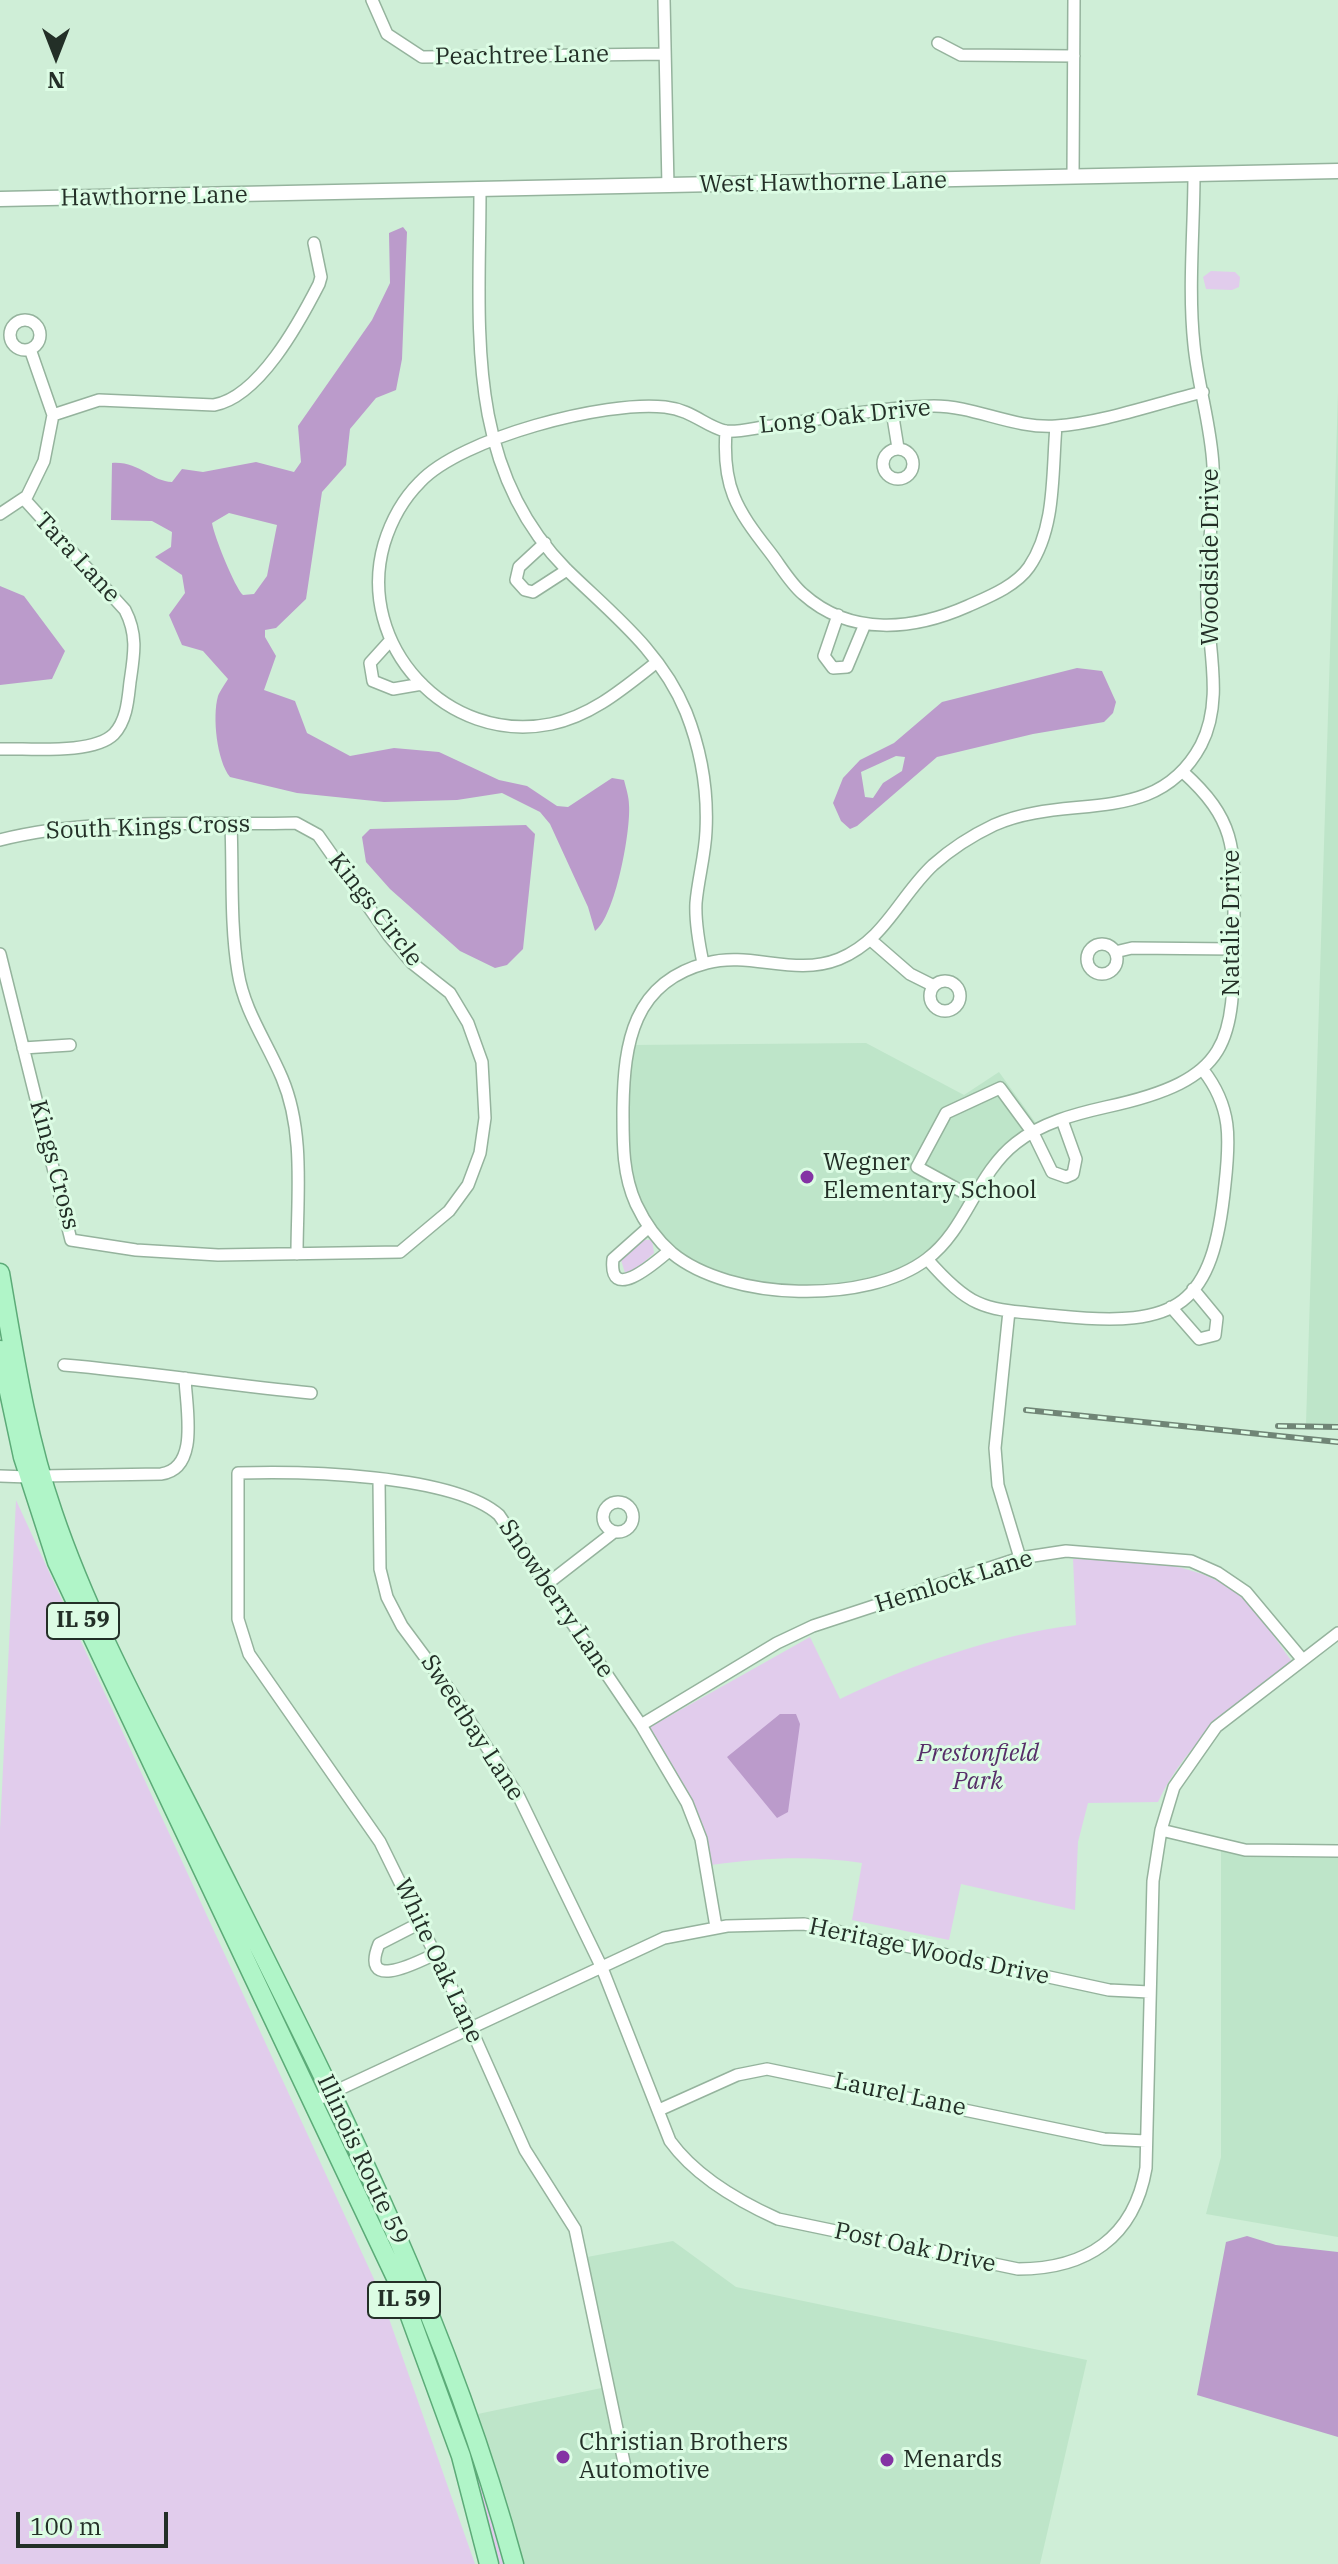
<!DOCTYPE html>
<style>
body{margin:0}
#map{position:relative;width:1338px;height:2564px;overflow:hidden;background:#cfeed7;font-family:"IBM Plex Serif",serif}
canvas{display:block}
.north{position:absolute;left:16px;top:16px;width:80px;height:80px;-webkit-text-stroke:6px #dcfce4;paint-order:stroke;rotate:180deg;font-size:22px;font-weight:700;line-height:32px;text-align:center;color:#232f27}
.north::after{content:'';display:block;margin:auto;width:28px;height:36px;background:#232f27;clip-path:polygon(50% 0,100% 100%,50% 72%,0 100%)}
.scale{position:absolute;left:16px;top:2512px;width:152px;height:36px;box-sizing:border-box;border:4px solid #232f27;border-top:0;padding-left:10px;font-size:24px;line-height:28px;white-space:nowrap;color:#232f27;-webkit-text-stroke:6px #dcfce4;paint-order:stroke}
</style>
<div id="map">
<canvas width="1338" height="2564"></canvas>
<div class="north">N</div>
<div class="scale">100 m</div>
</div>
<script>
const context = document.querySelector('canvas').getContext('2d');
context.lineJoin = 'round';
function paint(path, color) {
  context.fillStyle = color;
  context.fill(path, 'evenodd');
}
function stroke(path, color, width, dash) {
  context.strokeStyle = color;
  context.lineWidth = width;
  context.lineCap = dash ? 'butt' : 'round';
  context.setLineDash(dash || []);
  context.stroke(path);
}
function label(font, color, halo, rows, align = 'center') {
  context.font = font + ' "IBM Plex Serif",serif';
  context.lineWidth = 6;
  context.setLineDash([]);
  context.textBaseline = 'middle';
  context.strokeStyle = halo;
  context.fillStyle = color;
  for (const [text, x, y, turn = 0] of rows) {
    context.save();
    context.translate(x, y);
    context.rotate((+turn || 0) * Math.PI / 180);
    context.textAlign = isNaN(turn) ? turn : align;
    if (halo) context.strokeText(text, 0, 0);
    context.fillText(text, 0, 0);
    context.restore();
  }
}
paint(new Path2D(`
 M1338,393V1426L1306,1424Z
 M866,1043L964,1095L999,1072L1038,1126L1027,1132L924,1256L865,1284L798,1286L733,1278L702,1266L672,1248L637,1200L626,1158L630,1045Z
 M1221,1851L1246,1857L1338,1858V2237L1206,2214L1221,2157Z
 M673,2241L736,2287L1087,2360L1040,2564H521L473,2415L611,2386L587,2257Z`), '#bee5c9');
paint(new Path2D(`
 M1211,271L1235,272L1240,277L1239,287L1232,290L1206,289L1203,277Z
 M643,1240H652L654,1253L633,1272L625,1273L621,1260Z
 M16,1500L379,2290L475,2564H0V1830Z
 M1073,1559C1126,1560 1197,1559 1239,1595C1260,1613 1276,1640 1293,1663C1238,1703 1188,1739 1158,1802L1088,1803L1078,1842L1075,1910L961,1884L949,1940L852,1920L862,1863C810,1855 763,1858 711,1865L691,1799L650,1727L810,1637L840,1699C912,1664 996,1635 1076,1625Z
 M335,2124L442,2361L507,2564H499L465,2444L430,2346Z`), '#e1ccec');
paint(new Path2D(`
 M403,227L407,232L402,359L396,390L376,398L350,429L346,465L322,492L306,599L276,628L265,630V637L276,656L264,690L295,701L307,733L350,756L394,748L439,752L499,780L527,786L557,806L568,807L612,778L624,780C626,788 629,797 629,805C631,831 615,917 595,931L588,907L550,824L540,812L502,793L457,800L384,802L297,793L230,777C217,761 212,717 218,696C220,691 225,684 228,679L203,651L182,645L169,615L185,593L182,575L155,557L171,547L172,532L152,521L111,520L112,463C139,461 152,482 172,482L182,469L203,472L256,462L294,472L301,462L298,426L372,320L390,283L389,233ZM229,513L277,525L267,576L254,594L243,595C235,588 214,536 212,523Z
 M0,586L24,596L65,651L52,679L0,685Z
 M1077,668L1102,671L1116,702L1113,713L1104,722L1033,734L937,757L857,826L850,829L841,821L833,803L843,778L860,760L894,743L942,702ZM896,756L905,757L902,771L883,783L873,798L865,797L861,772Z
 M526,825L535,834L523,949L507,965L495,968L460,951L390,889L366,862L362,837L370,829Z
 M780,1714H796L800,1724L788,1812L777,1818L727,1757Z
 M1247,2236L1276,2245L1338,2252V2437L1197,2395L1226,2242Z`), '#bb9bcb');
const minor = new Path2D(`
 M372,0L387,34L422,57L665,54
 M664,0L668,186
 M938,43L961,55L1074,56
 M1073,177L1074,0
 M480,191C480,324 463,465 566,569C612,614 661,651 686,712C701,750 708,791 706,831C705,856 698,879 696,903C695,923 699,944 703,963
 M10 335a15 15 0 1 1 30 0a15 15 0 1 1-30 0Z
 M30,349L53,415
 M892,411L898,448
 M53,415L99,400L214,405C259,397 299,323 319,284L321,277L314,243
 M726,431C722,486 736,509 769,551C780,565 790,583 803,594C851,637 914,630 968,606C988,597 1016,586 1029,567C1056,528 1052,472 1056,426
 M883 464a15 15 0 1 1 30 0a15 15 0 1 1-30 0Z
 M0,514L27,496L44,461L53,415
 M545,543L519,567L516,580L525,590L533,592L567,570
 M838,615L824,656L833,668L847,667L865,624
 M389,642L370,663L373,681L393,689L422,684
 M657,662C625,687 592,716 551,724C447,745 355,645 384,544C391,521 403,499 420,482C461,438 606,400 665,407C692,410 705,426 725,431C738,433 758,427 771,426C824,419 880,407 934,406C975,406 1014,429 1056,426C1102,423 1157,403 1203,392
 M0,749C29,748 93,755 114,734C127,720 128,699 130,682C134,655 138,635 125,610L25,500
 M1183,772C1235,819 1235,847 1234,914C1233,1037 1241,1078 1106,1107C1075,1114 1041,1123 1016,1143C976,1174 967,1229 927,1259C867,1305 730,1301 672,1253C657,1240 644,1221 636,1204C622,1173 623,1141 623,1108C624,1043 633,982 707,963C751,951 794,977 839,959C885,940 899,897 933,865C951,849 973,835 994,825C1067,792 1156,829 1201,745C1224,701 1208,648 1207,600C1206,556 1215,511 1213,466C1211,425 1198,386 1194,345C1188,289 1194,230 1194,174
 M231,825C233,873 230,924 238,972C244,1011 267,1042 282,1078C305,1132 297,1197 297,1254
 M0,840C95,816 199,826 296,823L318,835L389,936L412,963L450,993L468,1023L482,1062L485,1118L480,1153L468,1185L449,1211L400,1252L218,1255L136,1250L71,1240L0,954
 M872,941L910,974L934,986
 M1087 959a15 15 0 1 1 30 0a15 15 0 1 1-30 0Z
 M1115,952L1132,948L1234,949
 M930 996a15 15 0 1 1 30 0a15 15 0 1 1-30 0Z
 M23,1048L70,1045
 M972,1197L917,1167L946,1113L1000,1088L1033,1133L1052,1172L1066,1177L1073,1174L1076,1159L1062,1120
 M649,1227L613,1259C608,1305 657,1261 669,1251
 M927,1259C976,1315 988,1308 1059,1316C1179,1328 1213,1307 1225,1184C1230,1139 1232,1107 1203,1070
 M1171,1307L1199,1339L1215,1335L1217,1318L1193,1289
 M1009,1311L995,1448L998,1485L1020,1558
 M64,1365C147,1372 228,1385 311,1393
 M0,1476L28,1477
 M41,1476L161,1474C200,1469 186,1408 185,1378
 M379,1481L380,1569L387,1597L402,1626L451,1692L519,1797L602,1968L670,2141C696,2177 738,2201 778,2219L1018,2269C1086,2269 1134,2238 1146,2168L1153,1881L1161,1830L1174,1787L1216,1727L1338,1633
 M603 1517a15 15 0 1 1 30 0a15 15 0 1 1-30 0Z
 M547,1584L614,1532
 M641,1725L777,1643L813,1626L1020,1558L1066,1551L1191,1561L1218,1573L1246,1592L1302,1659
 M1161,1830L1245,1850L1338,1851
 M420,1923L379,1944C359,1993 418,1962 435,1954
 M312,2102L664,1938L727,1926L804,1924L1109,1990L1149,1992
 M659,2110L737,2075L767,2069L1104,2139L1146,2141
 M625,2467L575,2229L525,2150L464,2013L380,1842L249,1654L238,1619V1473C300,1471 453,1474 499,1515L641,1725L687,1803L701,1839L716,1927`);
const tertiary = new Path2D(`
 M0,199L1338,171`);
const primary = new Path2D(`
 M0,1273C14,1354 26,1435 53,1513C92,1628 153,1735 207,1843C325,2078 445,2308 514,2564
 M0,1350L23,1457L57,1562L396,2278L461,2456L489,2564`);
stroke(minor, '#95b39d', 14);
stroke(tertiary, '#95b39d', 17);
stroke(primary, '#5cab78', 21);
stroke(minor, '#fff', 11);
stroke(tertiary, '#fff', 14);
stroke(primary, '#b0f5c8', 18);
const rail = new Path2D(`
 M1026,1410L1338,1442
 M1278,1426L1338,1427`);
stroke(rail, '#708576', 6);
stroke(rail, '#dcfce4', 3, [9]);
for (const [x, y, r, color] of [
 [807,1177,8,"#8434a4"],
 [563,2457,8,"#8434a4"],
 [887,2460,8,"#8434a4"]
]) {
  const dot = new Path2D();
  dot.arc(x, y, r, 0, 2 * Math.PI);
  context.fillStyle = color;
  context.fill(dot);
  stroke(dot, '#dcfce4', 3);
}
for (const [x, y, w] of [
 [83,1621,72],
 [404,2300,72]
]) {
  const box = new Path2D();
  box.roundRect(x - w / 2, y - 18, w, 36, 6);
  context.fillStyle = '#dcfce4';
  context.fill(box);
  stroke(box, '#232f27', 2);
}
label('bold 22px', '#232f27', null, [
 ["IL 59",83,1621],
 ["IL 59",404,2300]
]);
label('24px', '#232f27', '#dcfce4', [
 ["Peachtree Lane",522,56,-1],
 ["West Hawthorne Lane",823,183,-1],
 ["Hawthorne Lane",154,197,-1],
 ["Long Oak Drive",845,417,-6],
 ["Woodside Drive",1211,557,-90],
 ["Tara Lane",77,558,47],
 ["South Kings Cross",148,828,-2],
 ["Kings Circle",375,910,52],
 ["Natalie Drive",1232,923,-90],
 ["Kings Cross",54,1165,75],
 ["Hemlock Lane",954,1582,-17],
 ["Snowberry Lane",556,1599,56],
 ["Sweetbay Lane",472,1728,57],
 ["Heritage Woods Drive",929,1952,12],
 ["White Oak Lane",438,1961,65],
 ["Laurel Lane",900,2095,12],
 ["Illinois Route 59",362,2160,65],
 ["Post Oak Drive",915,2248,12]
]);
label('24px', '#232f27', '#dcfce4', [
 ["Wegner",823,1163],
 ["Elementary School",823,1191],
 ["Christian Brothers",579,2443],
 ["Automotive",579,2471],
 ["Menards",903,2460]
], 'left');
label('italic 24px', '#572e69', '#dcfce4', [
 ["Prestonfield",978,1754],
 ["Park",978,1782]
]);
</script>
